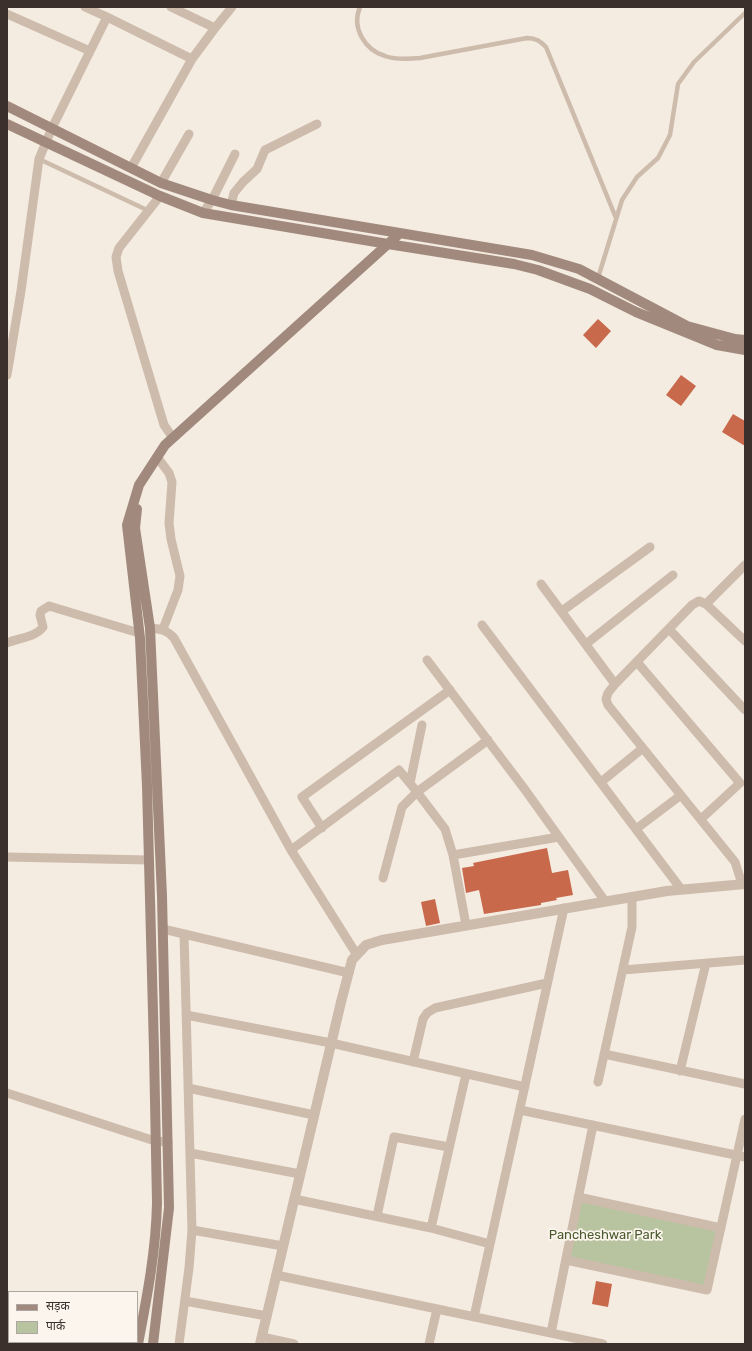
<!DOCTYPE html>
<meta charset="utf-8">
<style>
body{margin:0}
#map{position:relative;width:752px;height:1351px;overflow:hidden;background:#f4ebe1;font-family:Rubik,"Noto Sans Devanagari",sans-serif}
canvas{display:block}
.frame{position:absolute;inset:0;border:8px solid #3b302b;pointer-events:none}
.legend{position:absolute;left:8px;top:1291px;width:130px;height:52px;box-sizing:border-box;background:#fbf5ee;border:1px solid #aea6a0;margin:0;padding:5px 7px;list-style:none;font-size:12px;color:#3b302b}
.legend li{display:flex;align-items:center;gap:8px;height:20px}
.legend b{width:20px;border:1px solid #aea6a0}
</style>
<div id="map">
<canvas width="752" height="1351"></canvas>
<div class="frame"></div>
<ul class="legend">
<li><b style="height:5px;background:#a18a7d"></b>सड़क</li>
<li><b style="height:11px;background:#b8c4a0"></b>पार्क</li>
</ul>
</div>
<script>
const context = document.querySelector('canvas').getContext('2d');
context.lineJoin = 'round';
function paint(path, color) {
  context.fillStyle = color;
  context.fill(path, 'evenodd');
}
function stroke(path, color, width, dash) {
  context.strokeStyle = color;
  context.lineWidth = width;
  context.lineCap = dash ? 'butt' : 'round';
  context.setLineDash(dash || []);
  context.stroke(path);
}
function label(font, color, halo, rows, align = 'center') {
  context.font = font + ' Rubik,sans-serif';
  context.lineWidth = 3.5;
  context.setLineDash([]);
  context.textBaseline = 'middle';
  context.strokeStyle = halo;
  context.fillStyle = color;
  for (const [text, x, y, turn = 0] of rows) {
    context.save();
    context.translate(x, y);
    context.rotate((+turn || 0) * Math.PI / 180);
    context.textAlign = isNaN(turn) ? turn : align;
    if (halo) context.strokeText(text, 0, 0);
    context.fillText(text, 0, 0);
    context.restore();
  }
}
paint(new Path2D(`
 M578,1197L721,1228L707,1290L566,1260Z`), '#b8c4a0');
paint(new Path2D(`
 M598,319L611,331L596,348L583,335Z
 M681,375L696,386L681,406L666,395Z
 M733,414L745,421V446L722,432Z
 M547,848L552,873L568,870L573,895L556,898L557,900L541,903V905L484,914L479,890L466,893L462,868L474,866L473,863Z
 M435,899L440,923L426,926L421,902Z
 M596,1281L612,1284L608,1307L592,1304Z`), '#c8694b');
stroke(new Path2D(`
 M360,7C351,28 365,50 385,56C396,60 409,59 420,58L527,38C536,38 540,41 546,47L616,218
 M39,159L149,211
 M598,278L622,200L637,177L658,158L670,135L678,84L694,62L745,13`), '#cdbbac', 4.5);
stroke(new Path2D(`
 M85,7L107,17
 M171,7L215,28L232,7
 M7,14L90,51
 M192,59L215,28
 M161,183L189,134
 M160,196L119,248L116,257L118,271L164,425L173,438
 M231,205L234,193L243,182L257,169L265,150L317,124
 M203,213L212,200L235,154
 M7,375L21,291L39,159L52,128L107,17L192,59L131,168
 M157,457L169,473L172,482L169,523L171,539L180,576L178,590L163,629
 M541,584L615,684L608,693L606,699L608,705L735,862L742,884
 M706,604L745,641
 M562,611L650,547
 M482,625L681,889
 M150,628C161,629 167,630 174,638L291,850L357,955
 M669,629L745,710
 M7,643C18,638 36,637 43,627L40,615L41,611L49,606L139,633
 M586,644L673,575
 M427,660L526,791L605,901
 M637,662L740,783L701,819
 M615,684L692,605L699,601L706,604L745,565
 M601,782L643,748
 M410,783L422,725
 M322,828L302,797L450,690
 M636,829L681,795
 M291,850L399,770L417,792L402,807L383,878
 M453,855L559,837
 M7,857L149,860
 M466,925L453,855L445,829L417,792L488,740
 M163,929L349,973
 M623,970L745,960
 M186,1015L331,1043L525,1087
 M604,1054L745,1084
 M413,1062L423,1019L427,1013L435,1008L547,983
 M680,1071L706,963
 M598,1082L632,927V897
 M188,1088L314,1115
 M7,1093L155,1141L168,1142
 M520,1110L745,1157
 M190,1153L300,1174
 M578,1197L721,1228
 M294,1199L431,1228L466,1074
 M377,1216L394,1137L449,1147
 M431,1228L490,1244
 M192,1230L283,1246
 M566,1260L707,1290L745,1119
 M276,1275L603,1344
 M185,1301L267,1316
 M7,1305H9
 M474,1317L564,908
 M551,1333L593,1125
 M262,1337L294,1344
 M179,1344L189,1268L192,1230L184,934
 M429,1344L437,1309`), '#cdbbac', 9);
stroke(new Path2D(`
 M260,1344L341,1002L352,960L366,945L382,940L667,891L745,884`), '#cdbbac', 10);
stroke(new Path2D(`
 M7,106L161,183L212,200L231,205L532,255L579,269L687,326L735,339L745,340
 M7,124L160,196L203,213L388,244L514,264L538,270L590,289L636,312L717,345L745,350
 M137,509L135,528L150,628L162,896L169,1208L153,1344
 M138,1344C147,1297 156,1251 157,1203L154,1050L147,786L140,638L127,525L139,485L165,445L399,234`), '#a18a7d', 10);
label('13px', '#4a5a2e', '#fbf5ee', [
 ["Pancheshwar Park",605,1235]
]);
</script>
